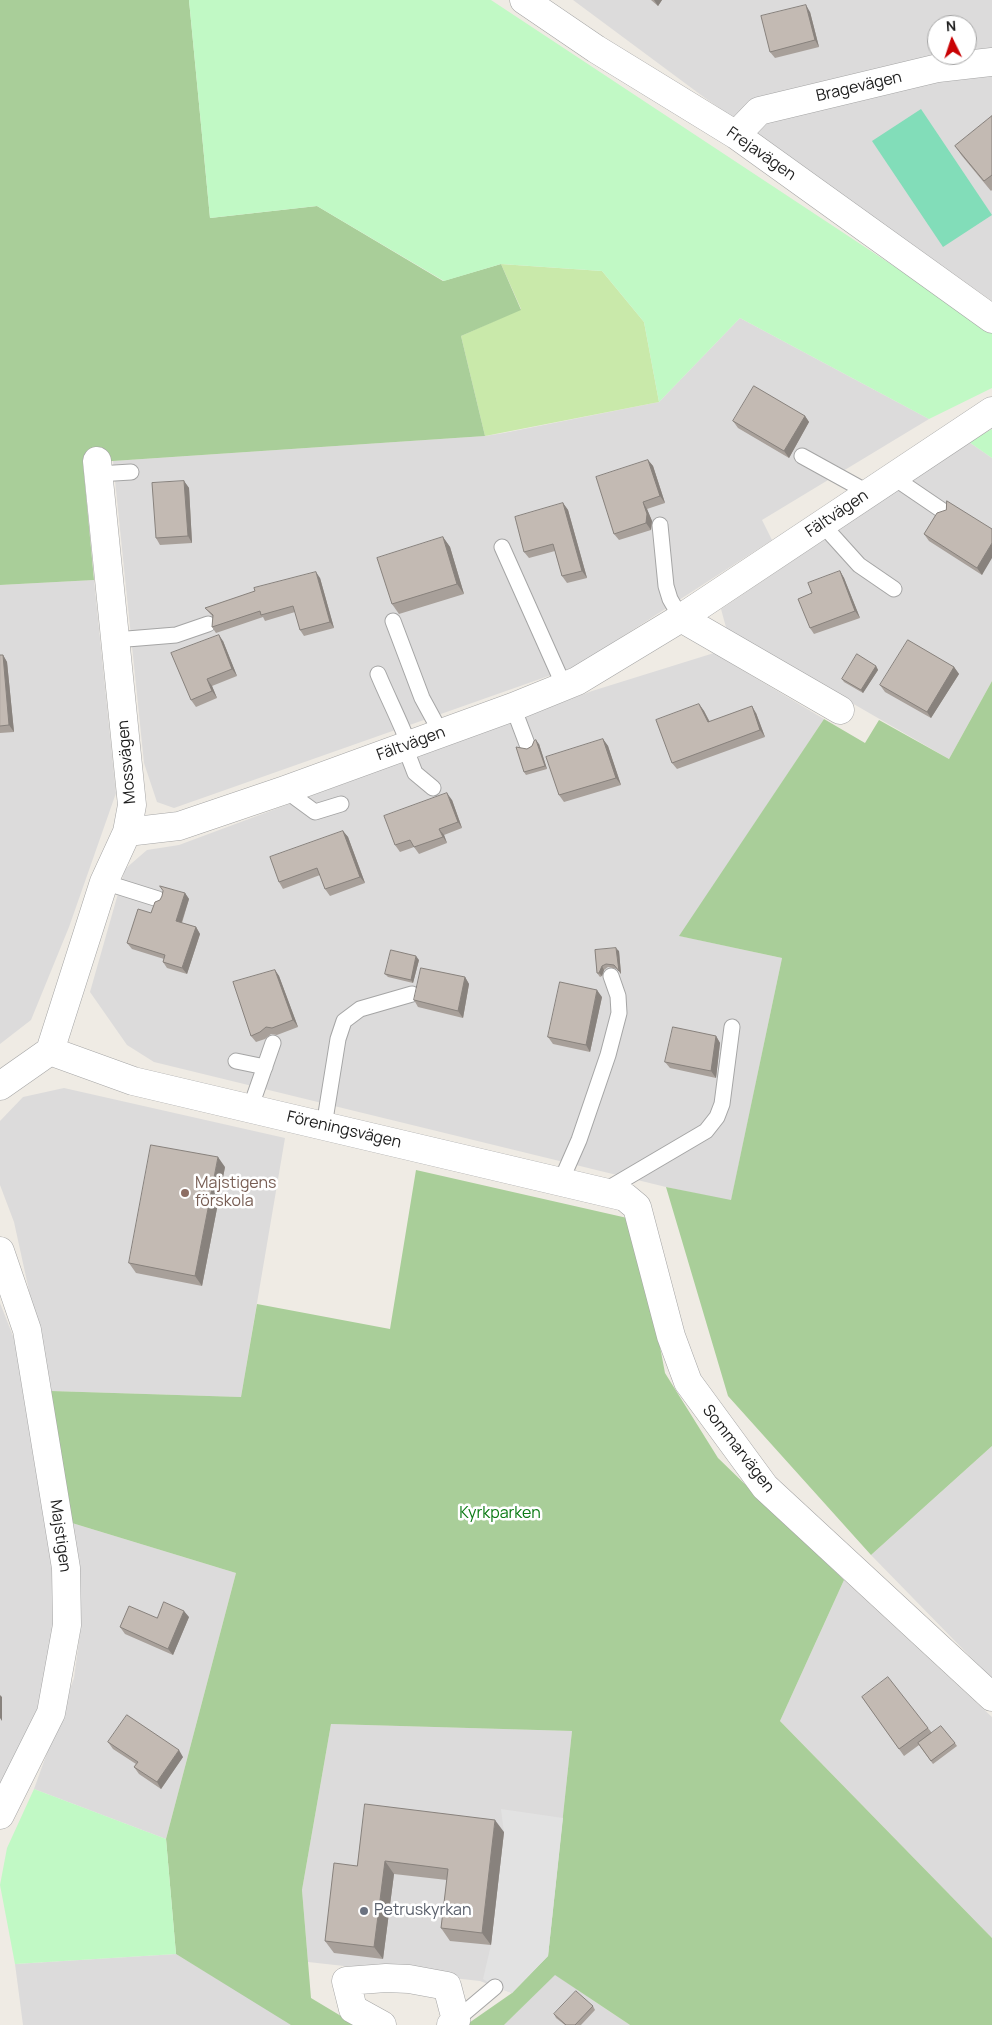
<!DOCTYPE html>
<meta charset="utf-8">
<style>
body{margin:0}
#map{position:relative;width:992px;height:2025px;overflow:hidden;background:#efebe4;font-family:Manrope,sans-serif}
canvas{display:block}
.north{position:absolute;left:927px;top:15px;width:50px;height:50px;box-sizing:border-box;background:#fff;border:1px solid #a5a5a5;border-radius:50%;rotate:356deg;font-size:14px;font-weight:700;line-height:20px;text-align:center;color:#1e1e1e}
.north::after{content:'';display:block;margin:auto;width:18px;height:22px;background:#c90204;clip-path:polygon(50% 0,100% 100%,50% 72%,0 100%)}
</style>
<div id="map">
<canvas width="992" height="2025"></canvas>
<div class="north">N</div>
</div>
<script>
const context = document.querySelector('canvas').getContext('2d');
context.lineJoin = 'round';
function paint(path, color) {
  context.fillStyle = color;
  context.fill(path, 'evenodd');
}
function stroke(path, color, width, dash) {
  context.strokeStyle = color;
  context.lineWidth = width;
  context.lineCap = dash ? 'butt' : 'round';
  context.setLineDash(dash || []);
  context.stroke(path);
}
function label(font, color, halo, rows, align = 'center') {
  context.font = font + ' Manrope,sans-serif';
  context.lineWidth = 5;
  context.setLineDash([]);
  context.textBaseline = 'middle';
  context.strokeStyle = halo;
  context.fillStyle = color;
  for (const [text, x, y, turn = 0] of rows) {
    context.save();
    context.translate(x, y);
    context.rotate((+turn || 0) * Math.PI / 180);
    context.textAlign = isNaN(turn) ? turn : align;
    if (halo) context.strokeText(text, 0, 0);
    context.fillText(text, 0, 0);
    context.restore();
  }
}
paint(new Path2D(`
 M573,0H992V301L705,98ZM937,25H967V55H937Z
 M740,318L929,419L762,520L772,540L577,666L174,808L157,802L144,763L113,461L485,436L504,433L659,402Z
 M969,442L992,458V681L949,759L727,631L721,609Z
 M94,580L116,793L69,927L31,1020L0,1044V585Z
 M714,653L824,719L680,936L782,958L731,1201L666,1187L154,1062L127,1045L90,992L125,869L147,850L179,845L592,691Z
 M64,1088L285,1138L241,1397L51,1391L14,1222L0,1185V1121L23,1097Z
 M0,1303L15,1341L56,1566V1623L42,1709L0,1787Z
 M992,1446V1679L871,1555Z
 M72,1523L236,1573L166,1839L34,1789L74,1678L81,1625Z
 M844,1580L992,1717V1938L780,1721Z
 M331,1724L572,1731L548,1956L512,1993L480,1981L308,1962L302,1890Z
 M176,1954L294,2025H23L15,1964Z
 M555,1974L588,1997L630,2025H504Z`), '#dcdbdb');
paint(new Path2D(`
 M501,264L602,271L644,322L659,402L485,436L461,336L521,309Z`), '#c9e9aa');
paint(new Path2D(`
 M0,0H189L210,218L317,206L443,281L501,264L521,310L461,336L485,436L83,463L94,580L0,585Z
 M992,681V1446L871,1555L728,1396L666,1187L731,1200L782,958L679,936L824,719L865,743L879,720L949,759Z
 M416,1170L636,1220L665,1373L718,1458L844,1580L780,1721L992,1938V2025H630L555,1975L504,2025H466L512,1993L548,1956L572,1731L331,1724L302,1890L311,1998L356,2025H291L176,1954L166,1839L236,1573L72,1523L51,1391L241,1397L257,1304L390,1329Z`), '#a9ce99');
paint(new Path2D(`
 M189,0H491L992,331V388L929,419L740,318L659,402L644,322L602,271L501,264L444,281L317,206L210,218Z
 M992,429V458L969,442Z
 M34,1789L166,1839L176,1954L15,1964L0,1885L7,1848Z`), '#c1f9c5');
paint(new Path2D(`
 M921,109L992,215L943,247L872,141Z`), '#82ddb9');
paint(new Path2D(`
 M501,1809L563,1818L548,1956L512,1993L495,1987L483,1979L491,1945L504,1833Z`), '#e2e2e2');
const service = new Path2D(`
 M802,456L869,493
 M98,474L131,472
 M893,477L943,511
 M822,524L859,565L894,589
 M660,525L666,586L670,599L681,618
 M502,547L564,686
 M393,621L422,698L441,733
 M115,640L176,635L208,624
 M378,674C388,698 400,721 409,745
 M513,707L527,744
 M405,747L415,773L433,788
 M285,790L315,812L341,804
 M104,882L158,899
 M236,1061L265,1067
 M250,1109L273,1043
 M324,1126L338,1039L344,1021L360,1009L412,994
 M561,1181L579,1140L608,1055L619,1013L618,996L611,976
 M604,1191L706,1131L717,1117L722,1104L732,1027
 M456,2020L495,1987`);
const minor = new Path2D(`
 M524,0L596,49L736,135L992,319
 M736,135L759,111L938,68L992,62
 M681,618L992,411
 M127,832L179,826L285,790L513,707L577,681L681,618L840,710
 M50,1051L133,1081L625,1197L637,1207L671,1336L688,1382L765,1487L992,1697
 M50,1051L104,882L127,832L132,805L97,461
 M0,1086L50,1051
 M0,1251L27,1330L66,1568L67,1625L51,1713L0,1815
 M382,2025L353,2009L346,1981L386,1978L409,1979L447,1986L456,2020L451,2025`);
stroke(service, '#a5a5a5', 17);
stroke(minor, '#a5a5a5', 29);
stroke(service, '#fff', 15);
stroke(minor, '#fff', 28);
paint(new Path2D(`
 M651,0H662L658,6Z
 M810,12L819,47L775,58L770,52Z
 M992,116V190L991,191L962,156L955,146Z
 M805,416L809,422L789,458L738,428L733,421Z
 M648,460L653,466L665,503L647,509L652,521L651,530L619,540L614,534Z
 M184,481L189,488L192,543L160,545L156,538Z
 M563,503L568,510L587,578L567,583L562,576L555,551L529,558L524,552Z
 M992,529L982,575L929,541L924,534Z
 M443,537L450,547L464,594L399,614L392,604Z
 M840,571L844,578L860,618L814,634L810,628L812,593Z
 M320,578L334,628L304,636L300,630L295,612L265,621L263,617L216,633L212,627L213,617L205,608Z
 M223,641L237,676L212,686L217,698L196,707L191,700Z
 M0,655H3L7,662L14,732L0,733Z
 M876,666L878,670L863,693L844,682L842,679Z
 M954,667L959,674L931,718L885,692L880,685Z
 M699,704L704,711L710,722L756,713L765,737L677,769L672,763Z
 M603,739L608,746L621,785L564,802L559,795Z
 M539,744L547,769L526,775L524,772L527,749Z
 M452,800L462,828L444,835L447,843L419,854L414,847L400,852L395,845Z
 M343,831L348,837L365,883L330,896L325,889L320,875L283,889L279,882Z
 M185,893L189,899L182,923L196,927L200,934L187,974L167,968L163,962L164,959L132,949L127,943L151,913Z
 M595,950L619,951L621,974L617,969L608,967L604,970L602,976L600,977L597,973Z
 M419,960L413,983L388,977L385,974Z
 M275,970L279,976L298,1027L277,1035L271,1034L265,1039L256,1042L251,1036Z
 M465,977L469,984L463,1018L418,1007L414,1000Z
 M602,997L590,1052L553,1044L548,1037Z
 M716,1036L720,1043L716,1078L670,1068L665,1062Z
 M225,1167L202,1286L136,1273L129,1263Z
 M189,1617L173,1655L125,1634L120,1627L157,1618Z
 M862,1697L928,1728L932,1733L955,1743L957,1746L933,1764L919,1745L904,1756Z
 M108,1742L183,1757L161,1789L139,1774L134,1767L136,1764L113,1749Z
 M504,1832L491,1945L450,1941L441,1928L447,1880L394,1874L383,1959L334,1953L325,1941L357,1866Z
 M593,2006L595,2010L581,2025H565L556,2018L554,2014Z`), '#a8a09a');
paint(new Path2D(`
 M654,0H662L658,6Z
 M806,5L810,12L819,47L815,40Z
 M805,416L809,422L789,458L784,451Z
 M648,460L653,466L665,503L660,496Z
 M184,481L189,488L192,543L188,536Z
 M643,502L647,509L652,521L651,530L646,523Z
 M563,503L568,510L587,578L582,571Z
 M443,537L450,547L464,594L457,584Z
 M992,543V558L982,575L977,568Z
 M840,571L844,578L860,618L855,611Z
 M316,572L320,578L334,628L330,622Z
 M219,635L223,641L237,676L232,669Z
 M3,655L7,662L14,732L9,725Z
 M876,666L878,670L863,693L861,690Z
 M954,667L959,674L931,718L927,712Z
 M207,679L212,686L217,698L212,691Z
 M699,704L704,711L713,729L708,722Z
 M752,706L756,713L765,737L760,730Z
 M603,739L608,746L621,785L616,778Z
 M536,740L539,744L547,769L545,766Z
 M447,793L452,800L462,828L458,822Z
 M439,829L444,835L447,843L443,837Z
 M343,831L348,837L365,883L360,877Z
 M185,893L189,899L180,927L176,921Z
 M196,927L200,934L187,974L182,968Z
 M616,948L619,951L621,974L619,971Z
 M416,956L419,960L413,983L411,980Z
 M602,966L604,970L602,976L599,973Z
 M275,970L279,976L298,1027L293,1020Z
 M465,977L469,984L463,1018L458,1011Z
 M597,990L602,997L590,1052L586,1045Z
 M716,1036L720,1043L716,1078L711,1071Z
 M218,1157L225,1167L202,1286L195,1276Z
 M184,1611L189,1617L173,1655L168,1649Z
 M0,1695L2,1697V1721L0,1718Z
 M179,1750L183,1757L161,1789L157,1782Z
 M495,1820L504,1832L491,1945L482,1933Z
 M385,1861L394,1874L383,1959L374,1947Z`), '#88827d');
const building = new Path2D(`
 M806,5L815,40L770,52L761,16Z
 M992,116V175L984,181L955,146Z
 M754,386L805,416L784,451L733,421Z
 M648,460L660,496L643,502L647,514L646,523L614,534L596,477Z
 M184,481L188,536L156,538L152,483Z
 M947,501L992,529V543L977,568L924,534L937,513L946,510Z
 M563,503L582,571L562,576L553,544L524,552L515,517Z
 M443,537L457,584L392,604L377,558Z
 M840,571L855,611L810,628L798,599L812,593L808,583Z
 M316,572L330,622L300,630L293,606L261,615L260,611L212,627L213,615L205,608L255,591L254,588Z
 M219,635L232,669L207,679L212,691L191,700L171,653Z
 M908,640L954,667L927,712L880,685Z
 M857,654L876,666L861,690L842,679Z
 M0,655H3L9,725L0,726Z
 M699,704L708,722L752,706L760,730L672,763L656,720Z
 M603,739L616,778L559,795L546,757Z
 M536,740L545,766L524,772L516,747L527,749L532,746L534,741Z
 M447,793L458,822L439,829L443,837L414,847L410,840L395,845L384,816Z
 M343,831L360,877L325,889L317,868L279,882L270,857Z
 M160,886L185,893L176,921L196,927L182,968L163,962L165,955L127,943L138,909L151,913L155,902L160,900L162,896L163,891Z
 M616,948L619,971L614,965L606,964L602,966L599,973H597L595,950Z
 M391,950L416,956L411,980L385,974Z
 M421,968L465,977L458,1011L414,1000Z
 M275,970L293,1020L272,1028L266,1027L260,1032L251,1036L233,982Z
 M560,982L597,990L586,1045L548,1037Z
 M673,1027L716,1036L711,1071L665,1062Z
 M151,1145L218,1157L195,1276L129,1263Z
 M164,1602L184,1611L168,1649L120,1627L129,1606L157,1618Z
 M888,1677L928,1728L899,1749L862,1697Z
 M127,1715L179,1750L157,1782L134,1767L138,1762L108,1742Z
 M941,1726L955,1743L931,1761L918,1743Z
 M365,1804L495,1820L482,1933L441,1928L448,1869L385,1861L374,1947L325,1941L334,1863L357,1866Z
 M576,1991L593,2006L575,2025H566L554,2014Z`);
paint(building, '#c3bab3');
stroke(building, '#88827d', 1);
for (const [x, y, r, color] of [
 [185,1193,5,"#8d6e63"],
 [364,1911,5,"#6b7280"]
]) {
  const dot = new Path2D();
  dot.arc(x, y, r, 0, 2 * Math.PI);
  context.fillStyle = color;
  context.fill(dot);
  stroke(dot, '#fff', 2);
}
label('16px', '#1e1e1e', '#fff', [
 ["Bragevägen",859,87,-13],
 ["Frejavägen",761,154,35],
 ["Fältvägen",837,514,-34],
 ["Fältvägen",411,744,-20],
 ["Mossvägen",127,762,-95],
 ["Föreningsvägen",344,1130,13],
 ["Sommarvägen",738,1449,52],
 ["Majstigen",60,1536,82]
]);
label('16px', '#785e54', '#fff', [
 ["Majstigens",195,1184],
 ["förskola",195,1202]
], 'left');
label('16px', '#0c7b15', '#fff', [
 ["Kyrkparken",500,1514]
]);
label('16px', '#5b616d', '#fff', [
 ["Petruskyrkan",374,1911]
], 'left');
</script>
